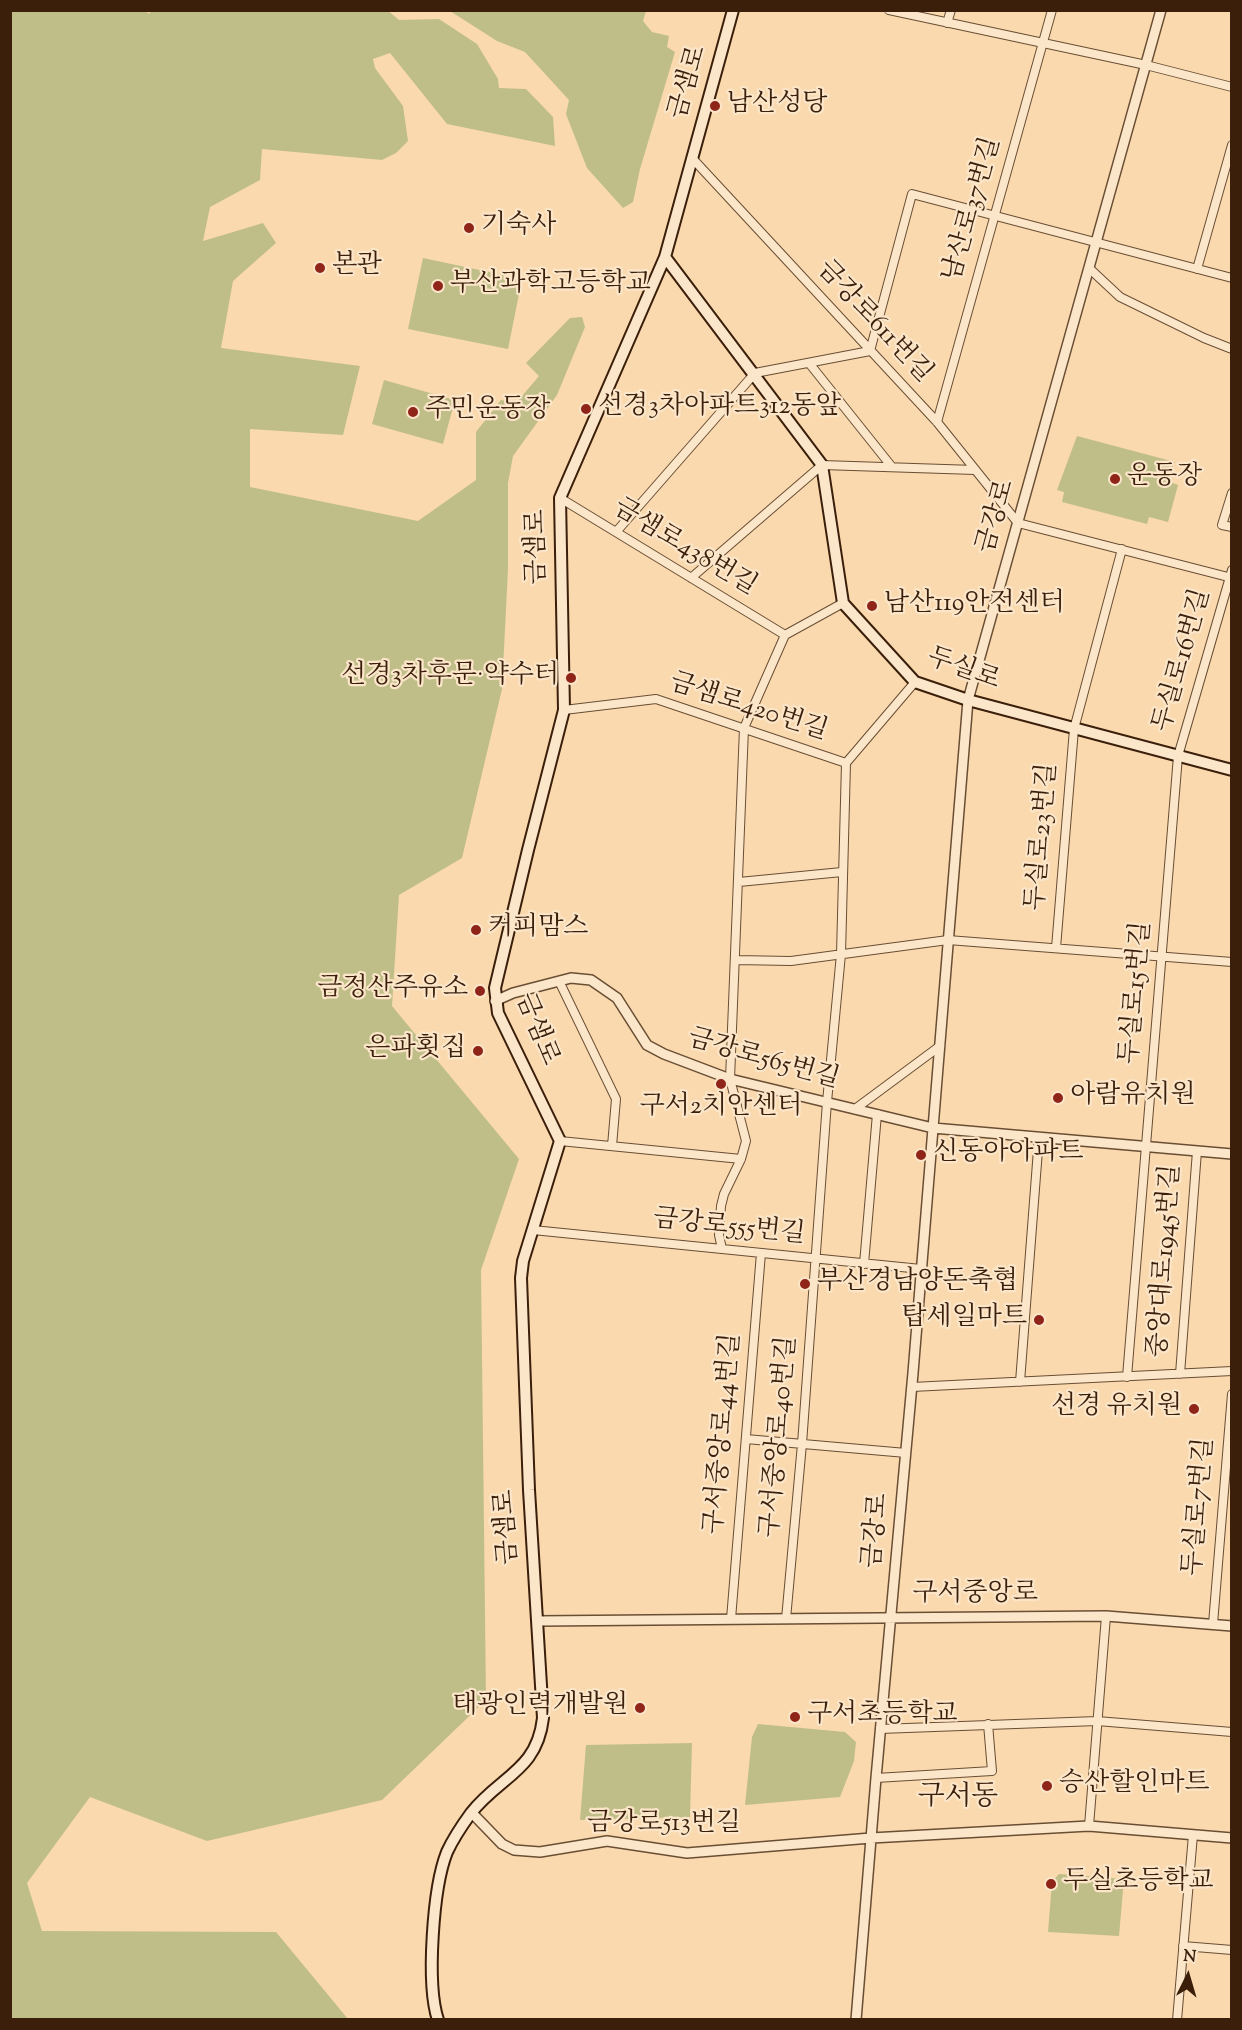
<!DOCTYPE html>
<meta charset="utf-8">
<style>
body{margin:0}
#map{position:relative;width:1242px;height:2030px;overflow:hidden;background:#f9d9ad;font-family:"Sorts Mill Goudy",serif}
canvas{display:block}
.frame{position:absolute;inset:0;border:12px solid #3b1f0b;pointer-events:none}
.north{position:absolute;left:1158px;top:1946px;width:60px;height:60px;-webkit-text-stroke:4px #fbe6ca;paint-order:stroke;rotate:5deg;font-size:16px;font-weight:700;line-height:24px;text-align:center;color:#3b1f0b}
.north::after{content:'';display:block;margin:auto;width:21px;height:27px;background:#3b1f0b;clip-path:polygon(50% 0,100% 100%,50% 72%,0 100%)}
</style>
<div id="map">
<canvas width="1242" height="2030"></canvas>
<div class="frame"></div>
<div class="north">N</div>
</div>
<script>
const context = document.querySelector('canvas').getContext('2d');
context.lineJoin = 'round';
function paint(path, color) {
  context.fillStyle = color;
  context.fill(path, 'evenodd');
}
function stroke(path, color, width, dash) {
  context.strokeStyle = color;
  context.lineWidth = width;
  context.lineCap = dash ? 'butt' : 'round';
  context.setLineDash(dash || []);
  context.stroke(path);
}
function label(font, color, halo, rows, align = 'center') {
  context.font = font + ' "Sorts Mill Goudy","Noto Serif KR",serif';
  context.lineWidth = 4.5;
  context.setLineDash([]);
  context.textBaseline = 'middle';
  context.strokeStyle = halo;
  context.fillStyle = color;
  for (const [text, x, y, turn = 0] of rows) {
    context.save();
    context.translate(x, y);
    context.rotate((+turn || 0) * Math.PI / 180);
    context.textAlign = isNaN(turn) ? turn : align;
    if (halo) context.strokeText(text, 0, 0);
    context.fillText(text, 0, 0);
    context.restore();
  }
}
paint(new Path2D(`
 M146,11L149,14L151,10H387L399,20L439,19L477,44L498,79L499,88L526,89L553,117L555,146L447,124L390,53L373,59L375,68L403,106L408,141L396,153L382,160L262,149L260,180L210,207L203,241L263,223L276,243L233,281L221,348L360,366L343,435L250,429V487L418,521L476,480V432L501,400L517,402L539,376L526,363L570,318L582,317L585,327L557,395L513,456L508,483V569L502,689L462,858L399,895L392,1006L519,1159L481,1270L486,1700L382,1800L207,1841L90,1797L27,1883L42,1931L276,1932L348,2019H11V11Z
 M450,11H646L643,21L652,32L669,36L667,47L675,52L640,169L633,202L623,208L587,168L566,114L569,100L525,52L497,41Z
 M423,258L522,279L508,349L408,329Z
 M384,380L455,400L443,444L372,424Z
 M1077,436L1175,462L1168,476L1170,482L1178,485L1168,522L1149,517L1147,524L1062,502L1064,492L1057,490Z
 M758,1724L845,1732L856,1742L854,1761L840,1797L745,1805L752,1737Z
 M692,1743L690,1817L580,1820L586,1745Z
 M1059,1874L1124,1879L1119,1936L1048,1932L1052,1882Z`), '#c0be88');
const minor = new Path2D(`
 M889,10L1146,65L1232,87
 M947,23L951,10
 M692,158L937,422L1018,523L1232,578
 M1090,269L1120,297L1204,338L1232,349
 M1197,269L1232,145
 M809,363L892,467
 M937,422L1052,10
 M1232,493L1222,525L1232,527
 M560,498L785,635
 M616,532L755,373L870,351L912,194L1232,278
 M691,578L822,465L975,470
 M564,710L656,699L846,763
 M739,882L842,872
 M1056,948L1074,729L1122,549
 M736,960L791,961L948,940L1232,962
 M559,981L616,1099L612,1146
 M855,1109L940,1046
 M560,1141L741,1159
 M533,1230L921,1269
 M722,1249L719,1235L721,1206L724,1194L741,1159L746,1141L730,1079L744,728L785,635L843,603
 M864,1264L877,1114
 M1180,1374L1197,1151
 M1127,1377L1178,756L1232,570
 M1020,1382L1039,1137
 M912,1387L1232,1371
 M746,1439L906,1453
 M731,1619L761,1253
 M786,1619L802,1444L827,1102L841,954L846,763L915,682
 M1213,1624L1232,1394
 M880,1729L1097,1721L1232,1732
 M876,1778L992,1771L988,1724
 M1089,1826L1106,1616
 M1183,1946L1232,1950
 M1177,2020L1193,1835`);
const tertiary = new Path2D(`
 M495,1001L513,993L571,978L591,980L617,998L647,1045L664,1054L730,1079L933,1128L1232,1154
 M538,1621L1106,1616L1232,1626
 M472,1813L502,1844L514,1850L540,1852L607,1841L687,1853L871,1838L1089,1826L1232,1838
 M856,2020L876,1778L913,1373L968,700L1161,10`);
const secondary = new Path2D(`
 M665,257L822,465L843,603L915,682L968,700L1232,770
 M438,2020C426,1984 433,1887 447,1852C453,1839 463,1824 471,1813C500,1776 537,1771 543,1718L529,1490L521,1278L523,1261L560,1141L498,1013L495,988L528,850L564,710L560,498L665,257L733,10`);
stroke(minor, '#6a4e34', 10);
stroke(tertiary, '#6a4e34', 12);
stroke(secondary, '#3b1f0b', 14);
stroke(minor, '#fbe6ca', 8);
stroke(tertiary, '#fbe6ca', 9);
stroke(secondary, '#fbe6ca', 10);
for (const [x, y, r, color] of [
 [715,106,6,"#8f2418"],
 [469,228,6,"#8f2418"],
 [320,268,6,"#8f2418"],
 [438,286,6,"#8f2418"],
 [586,409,6,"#8f2418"],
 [413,412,6,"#8f2418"],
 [1115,479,6,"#8f2418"],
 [872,606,6,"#8f2418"],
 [571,678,6,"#8f2418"],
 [476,930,6,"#8f2418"],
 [480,991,6,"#8f2418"],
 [478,1051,6,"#8f2418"],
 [721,1084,6,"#8f2418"],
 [1058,1098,6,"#8f2418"],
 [921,1155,6,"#8f2418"],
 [805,1284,6,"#8f2418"],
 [1039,1320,6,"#8f2418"],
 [1194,1409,6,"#8f2418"],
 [640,1708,6,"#8f2418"],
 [795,1717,6,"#8f2418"],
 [1047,1786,6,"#8f2418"],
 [1051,1884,6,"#8f2418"]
]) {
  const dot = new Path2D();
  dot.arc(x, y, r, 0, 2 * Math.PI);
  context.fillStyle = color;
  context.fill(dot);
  stroke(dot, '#fbe6ca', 2);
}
label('26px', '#3b1f0b', '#fbe6ca', [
 ["금샘로",690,83,-74],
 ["남산로37번길",974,210,-74],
 ["금강로611번길",873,323,47],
 ["금강로",998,517,-74],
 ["금샘로",539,547,-91],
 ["금샘로438번길",684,549,31],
 ["두실로16번길",1184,661,-74],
 ["두실로",963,671,20],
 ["금샘로420번길",748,709,18],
 ["두실로23번길",1044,837,-85],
 ["두실로15번길",1138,993,-85],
 ["금샘로",535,1030,68],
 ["금강로565번길",763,1061,16],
 ["금강로555번길",729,1229,6],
 ["중앙대로1945번길",1167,1261,-86],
 ["구서중앙로44번길",725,1434,-85],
 ["구서중앙로40번길",781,1437,-85],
 ["두실로7번길",1201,1507,-85],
 ["금샘로",509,1527,-94],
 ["금강로",878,1531,-85],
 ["구서중앙로",975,1596],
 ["금강로513번길",664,1826]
]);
label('26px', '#3b1f0b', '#fbe6ca', [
 ["남산성당",727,106],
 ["기숙사",481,228],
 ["본관",332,268],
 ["부산과학고등학교",450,286],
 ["선경3차아파트312동앞",598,409],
 ["주민운동장",425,412],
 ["운동장",1127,479],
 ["남산119안전센터",884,606],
 ["선경3차후문·약수터",559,678,"right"],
 ["커피맘스",488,930],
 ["금정산주유소",468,991,"right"],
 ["은파횟집",466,1051,"right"],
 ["아람유치원",1070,1098],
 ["구서2치안센터",721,1109,"center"],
 ["신동아아파트",933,1155],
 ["부산경남양돈축협",817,1284],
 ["탑세일마트",1027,1320,"right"],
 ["선경 유치원",1182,1409,"right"],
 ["태광인력개발원",628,1708,"right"],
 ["구서초등학교",807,1717],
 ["승산할인마트",1059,1786],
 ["두실초등학교",1063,1884]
], 'left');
label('28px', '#3b1f0b', '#fbe6ca', [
 ["구서동",958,1799]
]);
</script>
